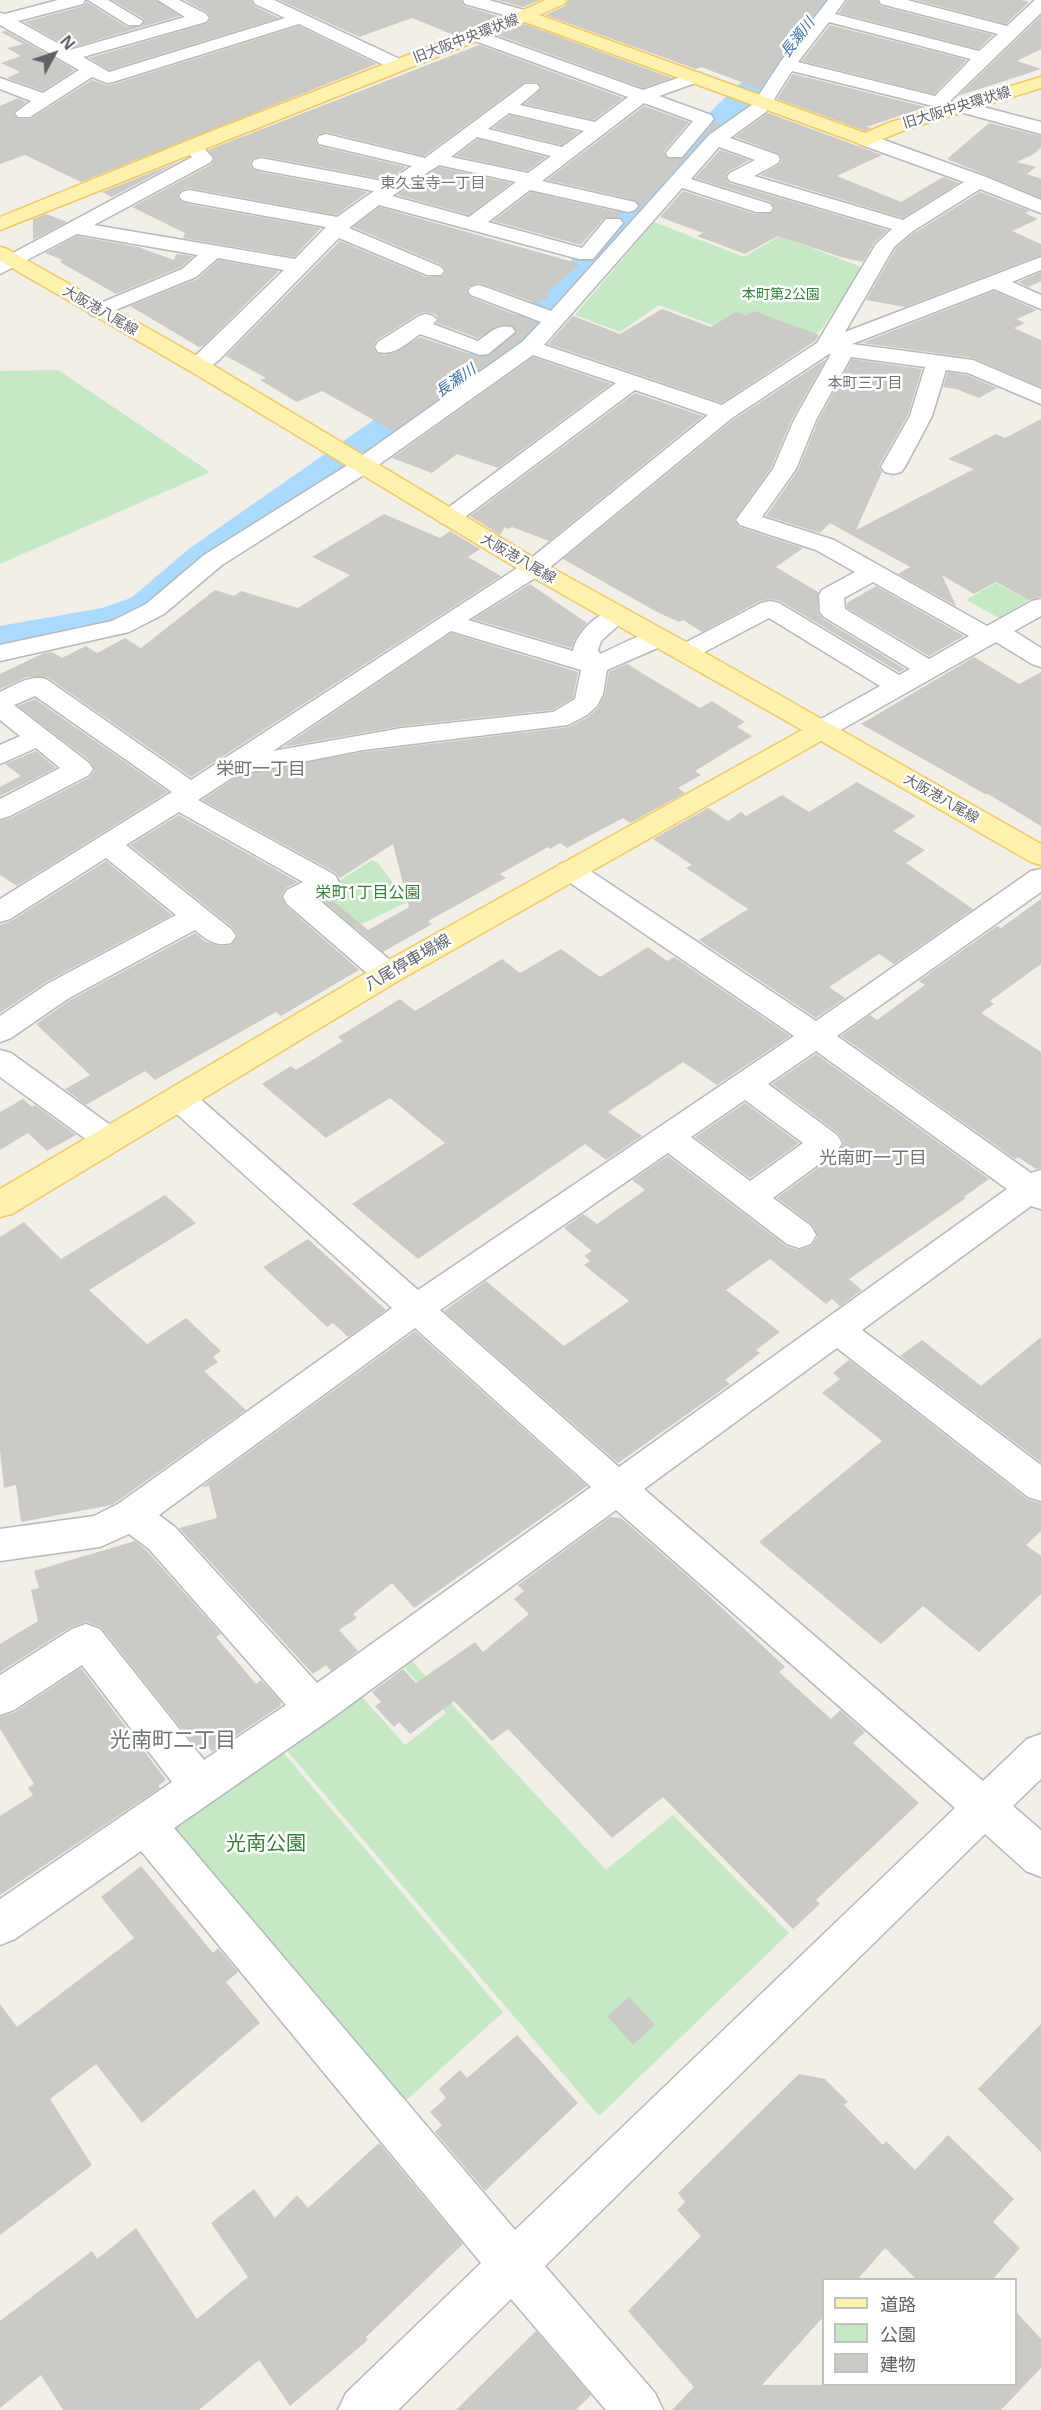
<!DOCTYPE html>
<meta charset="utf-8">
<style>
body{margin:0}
#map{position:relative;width:1041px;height:2410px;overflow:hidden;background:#f1efe8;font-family:"Open Sans","Noto Sans JP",sans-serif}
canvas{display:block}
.legend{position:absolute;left:822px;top:2278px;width:195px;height:108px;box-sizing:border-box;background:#fff;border:2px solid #bfc1c3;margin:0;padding:8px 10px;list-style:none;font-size:18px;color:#5f6368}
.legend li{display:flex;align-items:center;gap:12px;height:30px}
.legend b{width:30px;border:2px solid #bfc1c3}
.north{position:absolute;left:24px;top:24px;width:60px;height:60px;-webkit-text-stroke:4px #fff;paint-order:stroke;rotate:50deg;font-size:16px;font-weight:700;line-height:24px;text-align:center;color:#5f6368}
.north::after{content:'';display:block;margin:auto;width:21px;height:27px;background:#5f6368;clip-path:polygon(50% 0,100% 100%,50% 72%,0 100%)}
</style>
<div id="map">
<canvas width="1041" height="2410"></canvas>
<ul class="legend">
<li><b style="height:8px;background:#fff2af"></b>道路</li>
<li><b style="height:16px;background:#c5e8c5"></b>公園</li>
<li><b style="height:16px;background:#cccac5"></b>建物</li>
</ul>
<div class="north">N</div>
</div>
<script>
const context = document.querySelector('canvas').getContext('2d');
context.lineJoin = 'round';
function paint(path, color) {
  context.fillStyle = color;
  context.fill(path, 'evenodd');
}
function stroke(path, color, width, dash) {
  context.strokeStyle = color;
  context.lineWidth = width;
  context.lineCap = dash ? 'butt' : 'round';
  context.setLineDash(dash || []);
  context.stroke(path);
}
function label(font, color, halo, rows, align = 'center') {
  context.font = font + ' "Open Sans","Noto Sans JP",sans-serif';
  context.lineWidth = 5;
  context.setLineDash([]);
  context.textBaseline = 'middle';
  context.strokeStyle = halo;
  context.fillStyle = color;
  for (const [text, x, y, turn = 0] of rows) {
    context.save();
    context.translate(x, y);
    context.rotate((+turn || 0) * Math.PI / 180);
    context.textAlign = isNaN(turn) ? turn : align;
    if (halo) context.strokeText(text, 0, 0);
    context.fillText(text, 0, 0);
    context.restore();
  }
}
paint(new Path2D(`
 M654,222L744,257L780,236L864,268L821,330L792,355L659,305L620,332L575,315Z
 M58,370L210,472L0,564V371Z
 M996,583L1029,600L999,618L966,600Z
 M372,860L378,863L407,902L350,930L313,898Z
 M408,1657L606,1870L673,1815L789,1933L599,2116L278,1740L354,1688L405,1745L446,1713L399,1662Z
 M277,1745L503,2012L400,2106L168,1826Z`), '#c5e8c5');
paint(new Path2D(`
 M812,0H843L784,77L739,119L557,319L502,366L220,566L163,616L111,633L0,652V626L102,608L131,598L190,548L474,350L531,303L717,105L762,63Z`), '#aadaff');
paint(new Path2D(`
 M112,0H156L180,16L70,48L24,22L84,6L87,2L127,27L142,26L144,19Z
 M184,0H251L254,6L279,18L109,70L89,58L208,23L211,18L208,13Z
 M279,0H461L464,6L501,17L454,35L412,18L359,37Z
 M497,0H540L523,7Z
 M568,0H825L779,60L760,89L701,67L696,69L545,15L565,6Z
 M847,0H877L880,6L993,35L978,49L839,13Z
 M916,0H1021L1029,2L1006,24Z
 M1041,16V49L1017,61L1041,69L958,96Z
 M525,24L672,78L643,88L497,35Z
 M830,25L967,60L934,94L802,61Z
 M299,26L377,64L81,182L25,155L0,164V106L18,98L26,102L13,113L18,119H30L92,80L106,85L114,84Z
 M6,31L75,70L43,91L7,78L20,72L1,63L21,56L7,48L23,44L1,32Z
 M477,44L623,98L594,120L525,104L542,88L537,82H525L424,156L327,132L317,135L315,141L318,146L406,167L388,180L261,156L252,159L250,163L252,169L260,172L368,192L336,215L189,188L181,190L177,195L180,201L188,204L321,228L294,257L183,238L185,233L132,207L212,164L215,158L208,150L479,45Z
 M793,74L926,107L866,127L871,128L865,131L777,99Z
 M644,106L689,122L664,152L668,159L684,158L714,123L720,125L707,134L639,209L640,205L635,200L547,180Z
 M768,113L882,155L837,176L901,202L943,177L959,183L903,218L760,175L780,164L782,160L780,154L735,137Z
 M510,115L579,132L562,145L493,128Z
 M989,123L1041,136V147L1034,154L1017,162L1036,167L1027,174L1041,179V198L947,159Z
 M478,139L546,157L527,171L456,156Z
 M720,150L749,160L728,172L725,177L729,183L888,230L874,243L863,262L841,257L778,236L745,254L697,236L703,233L660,217L683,191L755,214L772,213L775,208L771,202L695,178Z
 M178,162L112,197L102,192Z
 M439,167L511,183L469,215L397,195Z
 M531,192L623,213L618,217L604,218L581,245L493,221Z
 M980,192L1030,211L1025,213L1038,219L1012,231L1041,244V255L905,307L866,300L896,248L914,233Z
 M379,207L580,264L545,294L550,296L538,303L550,308L479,283L469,286L466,291L470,297L537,323L521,340L393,431L322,391L297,402L260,380L266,378L226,356L340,241L426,277L443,276L446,271L442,265L353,227ZM425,312L435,314L439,320L437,323L478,338L502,325H512L517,332L488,356L479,357L420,337L396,352L384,355L376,353L373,346L377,340L418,314Z
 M46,214L67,222L33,240V219Z
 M77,236L138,247L174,260L176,254L193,256L181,267L116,294L60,262L63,260L45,253Z
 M219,260L279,271L203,346L199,347L130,306L197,279Z
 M1041,272V281L1028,287L1018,282Z
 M994,291L1037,310L1017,319L1025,323L1014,328L1041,340V387L973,358L862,343Z
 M662,309L711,327L736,312L746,316L754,311L819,335L815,341L722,403L548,344L573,316L620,334Z
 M533,357L611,384L498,468L457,454L432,473L392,458Z
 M826,359L792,419L771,468L734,520L739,527L803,548L776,567L818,592V612L823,619L905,669L899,672L780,601L770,599L760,601L702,632L683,620L679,622L657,612L563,559L733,420Z
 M852,359L922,369L908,415L879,466L882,472L856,530L974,469L948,459L996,434L1005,438L1041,419V597L1029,600L996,582L974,594L942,575L956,606L898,574L910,567L830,523L820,533L766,516L798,470L818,421Z
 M948,372L967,375L997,388L979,398L956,389L943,387Z
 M635,393L703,416L549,541L512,527L509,529L505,527L500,535L470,516Z
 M384,514L440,538L450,531L480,549L468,557L501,576L191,777L47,677H27L0,689V674L44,653L52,652L62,658L86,646L97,653L125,638L141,648L215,590L234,596L241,591L298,608L350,575L312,557Z
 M530,584L587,623L578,634L571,648L473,619Z
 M876,586L964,636L929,656L847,608V603Z
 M451,633L578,672L573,698L552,710L402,726L283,747Z
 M974,657L1019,684L1041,672V826L988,794H985L861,724Z
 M627,664L700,708L712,701L745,722L737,727L752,736L695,771L701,775L678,788L685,793L630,823L623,818L567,848L560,843L550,849L548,847L500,874L506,878L428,921L432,924L383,952L321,898L327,896L368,930L409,907L393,844L340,878L336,873L202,800L241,774L363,752L569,727L588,717L598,708L605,694L609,672Z
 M35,699L168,792L17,886L0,875V821L11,818L90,777L95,770L90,761L18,706Z
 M36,751L56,768L0,796V787L21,776L5,764Z
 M857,782L916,816L893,831L925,850L906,863L973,909L894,964L879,954L829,987L845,998L816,1018L699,940L748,909L686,868L692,865L653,839L708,808L728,821L741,812L746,816L782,795L809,812Z
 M179,815L298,882L286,888L281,896L285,905L359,970L281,1016L276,1012L155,1080L145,1071L86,1105L65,1089L90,1075L36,1024L70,1000L195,933L206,942L220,946L231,945L238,936L232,927L130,845Z
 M106,861L172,915L46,982L0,1013V925L11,921Z
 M1041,899V964L990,1001L994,1004L981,1013L1041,1052V1168L1036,1169L1018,1157L1015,1159L841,1036L870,1015L877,1020L925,985L919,981L997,926L1001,928Z
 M648,947L667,961L674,957L790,1036L717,1085L683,1062L608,1112L642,1136L606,1160L585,1144L418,1259L352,1204L445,1143L390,1098L326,1138L262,1084L291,1066L296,1070L343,1041L338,1037L400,999L415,1011L502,959L520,973L561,949L600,977Z
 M816,1054L989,1179L964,1197L966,1198L849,1279L862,1290L840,1306L832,1299L826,1304L770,1259L726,1290L780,1332L756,1350L760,1353L725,1380L730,1384L618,1463L444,1311L486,1281L564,1346L629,1301L584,1265L590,1261L584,1256L592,1251L564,1228L583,1214L597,1224L645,1190L632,1180L668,1156L786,1246L798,1250L812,1246L818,1236L813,1225L777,1198L838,1153L844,1142L838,1133L772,1084Z
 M23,1099L32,1107L35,1105L76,1135L47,1151L28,1133L0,1150V1112Z
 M745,1103L799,1143L750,1178L695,1137Z
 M165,1195L196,1223L89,1290L147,1344L186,1318L221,1351L213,1357L218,1362L204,1371L246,1410L112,1505L21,1522L16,1485L4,1488L0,1450V1237L24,1222L61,1259Z
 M308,1239L386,1310L348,1337L333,1323L327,1327L263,1267Z
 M415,1331L587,1486L414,1608L392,1583L353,1614L357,1618L339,1630L358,1651L331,1671L326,1665L313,1674L179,1528L217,1518L209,1486L201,1487Z
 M1041,1337V1462L900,1356L922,1340L981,1386Z
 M849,1360L1027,1499L1041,1503V1531L1026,1545L1041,1556V1594L979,1652L923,1606L881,1644L759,1542L882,1441L822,1393L840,1379L833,1373Z
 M610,1517L621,1518L692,1580L785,1667L779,1672L831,1719L840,1710L865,1732L853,1743L919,1803L816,1900L820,1904L793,1929L663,1797L612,1838L508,1729L492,1741L454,1701L410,1734L399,1722L394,1727L375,1706L381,1702L372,1692L403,1669L416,1683L475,1642L483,1652L529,1614L514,1599L524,1591L518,1585Z
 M135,1541L147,1551L221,1634L216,1637L256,1684L261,1680L281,1702L280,1706L212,1752L206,1743L197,1748L101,1627L87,1622L71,1627L0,1672V1644L38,1621L31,1590L39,1588L34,1571Z
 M81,1668L166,1780L158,1786L160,1788L0,1895V1816L33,1795L28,1788L34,1784L0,1729V1717L15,1712Z
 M141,1866L213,1953L218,1948L238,1972L226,1982L260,2023L142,2123L96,2064L50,2099L92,2165L0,2235V2004L17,2027L134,1938L101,1897Z
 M629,1997L655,2025L633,2045L607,2016Z
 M1041,2024V2152L978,2089Z
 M517,2035L578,2103L485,2191L435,2132L442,2125L430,2112L446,2098L439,2089L460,2070L467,2078Z
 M799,2074L825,2079L848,2102L844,2105L883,2145L886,2141L915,2170L948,2135L1014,2199L993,2222L1020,2248L992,2280H917L885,2248L857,2280H824V2316L762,2385H1016V2312L1041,2339V2368L1001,2410H672L694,2387L628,2311L701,2236L677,2210L685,2202L678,2193Z
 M379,2143L463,2244L366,2337L368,2340L290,2406L259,2360L199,2410H63L41,2375L0,2408V2321L92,2251L97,2259L136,2228L197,2319L248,2277L211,2223L254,2189L275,2218L297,2195L308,2208Z
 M536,2331L591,2395L576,2410H456Z`), '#cccac5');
const minor = new Path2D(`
 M58,0H85L83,4L18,21L70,50L185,17L158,0H179L206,14L209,18L206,22L83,57L109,72L285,18L255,4L253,0H274L404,61L407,65L404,69H392L299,24L113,82L107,83L92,77L30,117H18L15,113L31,101L0,89V78L43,93L79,70L0,25V13L5,14Z
 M88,0H108L143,21L140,25H128Z
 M463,0H489L531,12L533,16L531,20L525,21L465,4Z
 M828,0H845L835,14L979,51L998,34L881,4L879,0H907L1007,26L1035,0H1041V13L950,101L956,105L964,102L1041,122V134L960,112C951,119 942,111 933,106L792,71L766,112L730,138L778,155L780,159L778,163L754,176L903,220L964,182L859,144L857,140L859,136H873L986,177L1041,200V213L980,189L913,231L894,247L845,332L1041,257V270L1012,282L1041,295V309L994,289L852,344L973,360L1041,389V404L968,373L946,370L932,416L905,467L901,472L893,474L885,472L881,467L910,416L925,367L851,357L816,420L796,469L762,517L834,540L987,626L1032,601L1041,599V616L1014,631L1041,648V667L1032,664L996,642L830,736L821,738L812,736L808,730L812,724L880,686L769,618L695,657L686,660L677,657L673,652L677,647L761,603L770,601L779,603L899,675L910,669L824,617L820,612L819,595L822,590L855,572L816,550L740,525L736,520L773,469L794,420L831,354H829L732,418L543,573L468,620L573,651C576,631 605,604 626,610L630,615L601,641L598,650L600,654C620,646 648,627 669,633L673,638L669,643L607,670L603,694L597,706L587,715L568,725L363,750L246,773L241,772L198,800L335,875L339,882L335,889L317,898L398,967L402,974L398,981L387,984L376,981L287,904L283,897L287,890L303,882L179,812L126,845L231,929L236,936L231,943C215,947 207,940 195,930L69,998L11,1038L0,1042V1016L47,984L176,915L106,858L10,919L0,922V899L172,792L35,696L14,705L89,763L93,769L89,775L10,816L0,819V799L60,768L36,748L0,764V745L20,736L0,720V692C15,685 29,675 46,679L191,780L525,563L708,415L635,390L457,523L449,525L441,523L437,518L441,513L616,383L533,355L370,471L222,565L164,614L129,632L0,661V645L112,621L146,604L204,555L354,461L522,342L541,322L471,295L468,291L471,287L478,285L485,287L551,311L709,135L753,104L781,61ZM829,22L971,59L935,96L798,62ZM719,147L755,160L730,173L727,177L730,181L892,229L876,244L817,343L722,405L544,345L682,188L756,212H770L773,208L770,204L691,179ZM873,582L969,636L929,659L845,609L844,598ZM451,631L581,670L575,699L553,712L402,728L273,751Z
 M476,30L643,90L695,72L701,73L704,77L701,81L659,96L711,115L714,119L682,157H668L666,153L693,121L644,103L542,181L635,202L638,206L635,210L628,212L530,190L488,222L582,248L606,219H620L623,223L593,259H579L379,205L349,228L441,267L444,271L441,275H427L339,238L219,360C209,368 203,374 190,371L187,366L190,361L284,270L218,258L196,277L98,317L91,315L88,311L91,307L182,269L198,255L77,234L0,274V260L192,157L182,146L184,142H198L213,158L211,162L94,225L295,259L326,227L189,202L182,200L179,196L182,192L189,190L337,217L374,191L261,170L254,168L252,164L254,160L261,158L388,182L412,166L319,144L317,140L319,136L326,134L425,158L525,84H537L540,88L520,105L595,122L628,97L470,39L467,35L470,31ZM509,113L584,131L562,147L488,129ZM477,137L551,156L528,173L451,157ZM439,165L516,182L469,217L392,196Z
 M426,314L433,316L437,320L433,324L478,341C489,333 497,324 512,327L515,332L488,354L480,355L420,334C407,343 395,356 378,352L375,347L378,342L419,316Z
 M570,861L580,864L816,1021L1031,871L1041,869V892L837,1036L1031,1173L1041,1170V1209L1031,1206L862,1330L1041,1465V1501L1028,1497L837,1348L644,1489L983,1781L1027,1739L1041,1734V1779L1013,1806L1041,1830V1877L1026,1871L985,1834L545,2266L655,2393L663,2410H606L511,2299L398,2410H338L346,2393L481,2263L141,1851L15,1939L0,1945V1899L172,1782L82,1665L14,1710L0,1715V1675L72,1629L86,1624L100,1629L204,1760L286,1705L149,1549L129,1534L100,1547L0,1561V1529L94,1516L118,1504L392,1308L169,1107L164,1099L169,1091L180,1088L191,1091L418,1290L794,1036L560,876L556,870L560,864ZM816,1051L1007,1189L619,1467L440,1310L668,1153L787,1244L799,1248L811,1244L816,1235L811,1226L773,1198L837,1151L842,1143L837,1135L768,1084ZM745,1100L803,1143L750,1181L691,1137ZM415,1328L591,1487L317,1683L175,1527L159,1515ZM616,1510L955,1808L515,2230L174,1828L328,1721Z
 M0,1050L11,1053L120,1132L125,1140L120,1148L109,1152L98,1148L0,1077Z`);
const major = new Path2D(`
 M545,0H566L564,4L539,15L865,133L888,123L1041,77V88L902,131L866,146L525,22L0,230V217L207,133L519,12Z
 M0,247L7,249L206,361L543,563L695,647L1041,844V865L1031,862L821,741L398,981L12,1214L0,1217V1189L376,967L802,730L525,573L190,371L0,261Z`);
stroke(minor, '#b5b8bc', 3);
stroke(major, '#f2c960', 3);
paint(minor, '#fff');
paint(major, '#fff2af');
label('14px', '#5f6368', '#fff', [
 ["旧大阪中央環状線",466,39,-21],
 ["旧大阪中央環状線",957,108,-17],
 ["大阪港八尾線",100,311,30],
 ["大阪港八尾線",518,559,30],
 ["大阪港八尾線",941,799,30]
]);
label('14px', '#348238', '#fff', [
 ["本町第2公園",781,295]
]);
label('italic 15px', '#4174aa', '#fff', [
 ["長瀬川",798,38,-52],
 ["長瀬川",456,381,-35]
]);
label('15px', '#70757a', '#fff', [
 ["東久宝寺一丁目",433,184],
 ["本町三丁目",865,384]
]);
label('16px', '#348238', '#fff', [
 ["栄町1丁目公園",368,893]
]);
label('16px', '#5f6368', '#fff', [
 ["八尾停車場線",408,963,-30]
]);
label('18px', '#70757a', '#fff', [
 ["栄町一丁目",261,770],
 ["光南町一丁目",873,1159]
]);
label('20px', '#348238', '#fff', [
 ["光南公園",266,1844]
]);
label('21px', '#70757a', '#fff', [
 ["光南町二丁目",173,1741]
]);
</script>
